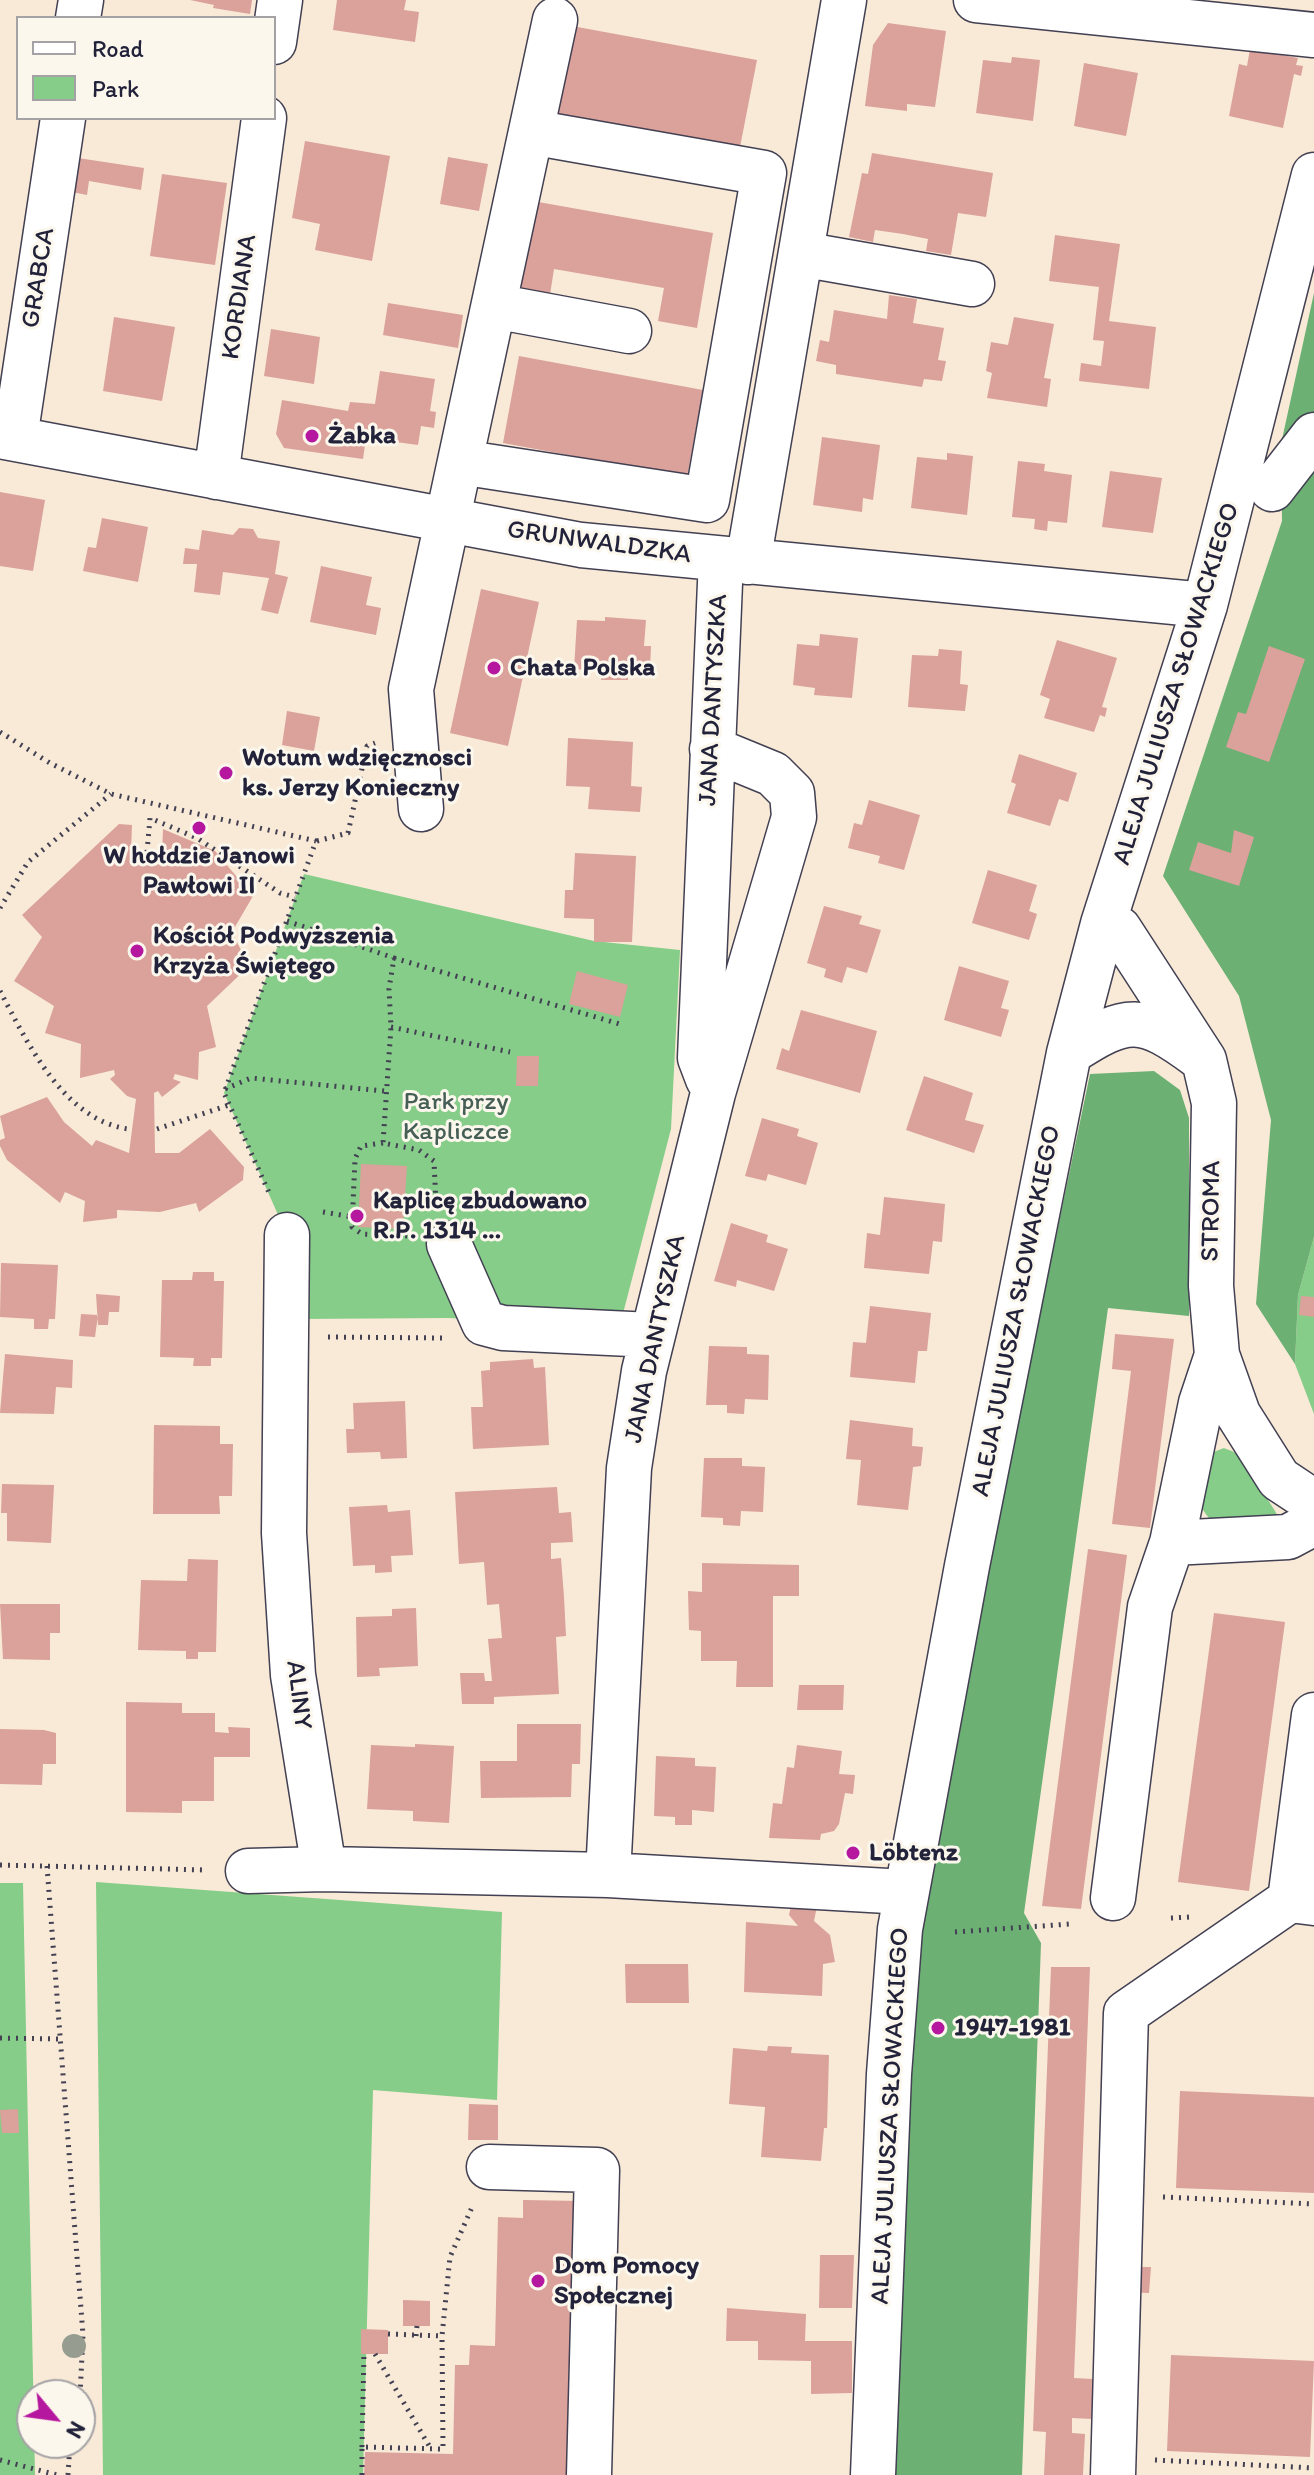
<!DOCTYPE html>
<meta charset="utf-8">
<style>
body{margin:0}
#map{position:relative;width:1314px;height:2475px;overflow:hidden;background:#f8ead7;font-family:Itim,sans-serif}
canvas{display:block}
.legend{position:absolute;left:16px;top:16px;width:260px;height:104px;box-sizing:border-box;background:#fbf7ec;border:2px solid #a4a2a5;margin:0;padding:10px 14px;list-style:none;font-size:24px;color:#22223b}
.legend li{display:flex;align-items:center;gap:16px;height:40px}
.legend b{width:40px;border:2px solid #a4a2a5}
.north{position:absolute;left:16px;top:2379px;width:80px;height:80px;box-sizing:border-box;background:#fbf7ec;border:2px solid #a4a2a5;border-radius:50%;rotate:119deg;font-size:22px;font-weight:700;line-height:32px;text-align:center;color:#22223b}
.north::after{content:'';display:block;margin:auto;width:28px;height:36px;background:#b5179e;clip-path:polygon(50% 0,100% 100%,50% 72%,0 100%)}
</style>
<div id="map">
<canvas width="1314" height="2475"></canvas>
<ul class="legend">
<li><b style="height:10px;background:#fff"></b>Road</li>
<li><b style="height:22px;background:#85cd88"></b>Park</li>
</ul>
<div class="north">N</div>
</div>
<script>
const context = document.querySelector('canvas').getContext('2d');
context.lineJoin = 'round';
function paint(path, color) {
  context.fillStyle = color;
  context.fill(path, 'evenodd');
}
function stroke(path, color, width, dash) {
  context.strokeStyle = color;
  context.lineWidth = width;
  context.lineCap = dash ? 'butt' : 'round';
  context.setLineDash(dash || []);
  context.stroke(path);
}
function label(font, color, halo, rows, align = 'center') {
  context.font = font + ' Itim,sans-serif';
  context.lineWidth = 6;
  context.setLineDash([]);
  context.textBaseline = 'middle';
  context.strokeStyle = halo;
  context.fillStyle = color;
  for (const [text, x, y, turn = 0] of rows) {
    context.save();
    context.translate(x, y);
    context.rotate((+turn || 0) * Math.PI / 180);
    context.textAlign = isNaN(turn) ? turn : align;
    if (halo) context.strokeText(text, 0, 0);
    context.fillText(text, 0, 0);
    context.restore();
  }
}
paint(new Path2D(`
 M304,874L594,941L680,950L671,1129L620,1325L448,1318L297,1319L287,1235L224,1093Z
 M1314,1237V1414L1295,1364L1298,1295Z
 M1224,1448C1226,1449 1233,1451 1235,1453C1241,1459 1277,1512 1279,1518L1218,1527C1190,1502 1199,1490 1203,1456Z
 M96,1882L502,1912L497,2100L373,2090L363,2475H103Z
 M0,1883H23L35,2475H0Z`), '#85cd88');
paint(new Path2D(`
 M1314,293V1237L1298,1295L1295,1364L1256,1304L1271,1120L1239,996L1163,876L1282,521L1281,444Z
 M1154,1071L1180,1090L1189,1118V1316L1108,1308L1024,1913L1041,1943L1022,2475H891L916,1967L942,1781L1090,1074Z`), '#6cb074');
paint(new Path2D(`
 M190,0H252L250,14L213,8L214,5Z
 M337,0H406L404,10L419,12L415,42L333,30Z
 M888,23L946,31L935,107L907,104V111L865,106L873,45Z
 M572,26L757,60L740,147L556,113Z
 M1250,49L1298,58L1296,65L1303,66L1301,76L1294,74L1283,128L1229,116L1239,64L1247,66Z
 M1012,57L1040,60L1033,121L976,113L983,60L1011,63Z
 M1084,63L1138,73L1126,136L1074,126Z
 M305,141L390,156L372,261L315,250L320,224L292,218Z
 M872,153L993,173L986,217L958,213L951,255L926,251L928,239L903,234L875,230L873,242L849,237L862,173L868,174Z
 M448,157L488,164L479,211L440,204Z
 M78,158L144,168L141,190L89,181L87,195L72,192Z
 M162,174L227,183L215,265L150,256Z
 M527,200L713,233L697,328L658,321L664,288L554,269L549,301L510,295Z
 M1055,235L1120,244L1109,321L1156,327L1149,389L1079,381L1081,363L1101,366L1104,341L1093,340L1099,287L1049,281Z
 M889,295L917,299L913,323L944,328L938,360L946,361L942,381L924,379L922,387L836,374V365L816,361L820,340L829,342L834,310L887,319Z
 M388,303L463,315L458,348L383,335Z
 M114,317L175,327L162,401L103,391Z
 M1014,317L1054,324L1044,378L1051,379L1047,407L987,398L992,373L986,371L991,342L1008,345Z
 M271,329L320,337L314,384L264,376Z
 M519,356L703,390L687,477L503,443Z
 M380,371L435,379L430,411L436,412L434,428L421,426L418,445L366,438L363,459L284,448L276,434L282,400L348,411L350,402L375,404Z
 M822,437L880,445L873,500L863,498L862,512L813,505Z
 M947,453L973,456L967,515L911,508L917,457L947,460Z
 M1018,461L1045,464L1044,471L1072,475L1067,523L1048,521L1047,531L1034,529L1035,519L1012,517Z
 M1110,471L1162,478L1153,533L1102,527Z
 M0,492L45,500L33,571L0,566Z
 M102,518L148,527L138,582L83,571L88,547L96,548Z
 M239,528L253,529L258,538L280,541L275,574L288,577L278,614L261,610L269,578L223,572L220,595L194,592L197,564H183L185,548L199,550L202,530L233,535Z
 M321,566L372,577L366,605L381,608L376,635L310,622Z
 M481,589L539,602L508,746L450,733Z
 M605,617L646,620L644,646H651L650,670L628,669V680H601L602,671L574,669L577,620L605,621Z
 M820,634L858,638L852,698L814,695L815,688L793,685L797,644L819,646Z
 M1057,640L1117,658L1102,707L1107,708L1105,717L1100,715L1094,732L1044,718L1050,699L1040,695Z
 M1269,646L1305,659L1269,762L1226,747L1238,712L1246,714Z
 M939,649L962,651L960,684L968,685L965,711L908,707L912,655L938,656Z
 M287,711L320,717L314,751L282,745Z
 M568,738L633,742L631,786L642,787L640,812L588,809L590,787L566,786Z
 M1019,754L1077,773L1068,802L1059,799L1050,826L1007,813L1016,784L1011,782Z
 M869,800L920,815L904,870L878,863L880,856L848,848L854,823L862,825Z
 M119,824L132,825L131,852L162,853L163,829L215,851L253,896L232,932L249,966L207,1006L216,1047L199,1052L198,1080L175,1074L173,1079L181,1082L162,1097L158,1091L154,1093L155,1153H179L210,1129L244,1167L243,1180L199,1212L196,1203L160,1212L117,1210V1218L83,1222L85,1201L65,1192L60,1203L7,1160L0,1146V1140L5,1138L0,1116L47,1097L64,1122L92,1146L96,1140L129,1153L136,1099L127,1096L110,1079L115,1075L114,1070L80,1078L81,1044L45,1033L54,1006L14,981L42,937L22,915Z
 M1234,830L1254,837L1239,886L1189,870L1198,842L1231,853Z
 M575,853L636,856L632,942H594V919L564,918L565,890H573Z
 M988,870L1037,885L1029,911L1037,914L1029,940L972,923Z
 M824,906L862,916L859,924L881,930L867,973L847,967L842,983L824,977L826,969L807,963Z
 M959,966L1009,981L1001,1008L1009,1010L1001,1037L944,1020Z
 M577,971L628,985L620,1017L569,1004Z
 M801,1010L877,1031L860,1093L776,1069L782,1048L789,1051Z
 M517,1056H539L538,1086H516Z
 M924,1076L973,1093L965,1120L984,1125L974,1153L906,1130Z
 M762,1118L799,1129L797,1136L818,1143L806,1185L768,1174L766,1181L745,1176Z
 M361,1164L407,1166L403,1229L358,1227Z
 M884,1197L945,1204L942,1242L933,1241L929,1274L864,1268L867,1233L880,1235Z
 M731,1223L768,1235L766,1242L788,1249L774,1291L737,1280L736,1287L714,1281Z
 M1,1263L58,1265L55,1319H49L48,1329H34V1319L0,1317Z
 M193,1272H214V1281H224L222,1358H211V1366H193L194,1358L160,1357L162,1280H192Z
 M96,1294L120,1296L119,1312H109L108,1325H98Z
 M1301,1296L1314,1297V1317L1299,1315Z
 M870,1306L931,1313L927,1351H918L915,1383L850,1377L853,1342L866,1343Z
 M81,1314L98,1315L95,1337L79,1336Z
 M1115,1334L1174,1339L1150,1528L1112,1524L1131,1371L1112,1369Z
 M709,1346L747,1347V1354L769,1355L768,1400L745,1399L744,1414L727,1413V1405H706Z
 M5,1354L73,1360L72,1388L56,1387L54,1414L0,1413Z
 M533,1359L534,1368L545,1367L549,1445L473,1449L471,1407H483L481,1371L490,1370V1362Z
 M405,1401L407,1458L381,1459L380,1452L347,1453L346,1429H354L353,1403Z
 M850,1420L913,1428L912,1446L923,1447L921,1466L913,1467L908,1510L857,1505L861,1460L846,1459Z
 M154,1425L220,1426V1444H233L232,1496H219L220,1514H153Z
 M704,1458H742V1466L765,1467L763,1512L741,1511L740,1526L723,1525V1518L701,1517Z
 M2,1484L54,1485L51,1543L7,1541V1513H1Z
 M557,1487L559,1513L571,1512L573,1542L551,1543V1559L561,1558L564,1597L566,1636L556,1637L559,1694L494,1697V1704H462L460,1673H484L485,1681H492L488,1639L502,1638L499,1604L487,1605L484,1562L459,1564L455,1492Z
 M387,1505L388,1512L410,1510L413,1555L391,1556L392,1572L375,1573V1565L353,1566L349,1507Z
 M1088,1549L1127,1555L1081,1909L1042,1906Z
 M188,1559L218,1560L216,1652H198V1659H186V1651L138,1650L141,1580L187,1581Z
 M702,1563L799,1565V1596H773V1687H736L737,1661H701V1631L689,1630L688,1591L702,1592Z
 M0,1604H60V1633H50V1660L3,1659Z
 M416,1608L418,1666L379,1668L380,1676L357,1677L356,1617L392,1616V1609Z
 M1214,1613L1285,1622L1249,1891L1178,1882Z
 M799,1685H844L843,1710H797Z
 M126,1702L182,1703V1713H215V1732L229,1733L228,1727L250,1728V1757H214V1801H182V1813L126,1812Z
 M517,1724H581L580,1764H572L571,1797L481,1798L480,1761H517Z
 M0,1729L44,1730L56,1733V1764H43L42,1785L0,1784Z
 M415,1744L454,1746L449,1823L413,1821V1811L367,1809L371,1745L415,1747Z
 M797,1745L842,1751L839,1774L855,1775L853,1794L845,1793L839,1824L834,1831L821,1834L820,1840L769,1838L773,1803L782,1804L787,1767L794,1768Z
 M656,1756L695,1758V1766L716,1767L714,1812L692,1810V1825H675V1817L654,1816Z
 M792,1901L817,1906L814,1921L830,1935L835,1962L823,1964L822,1996L744,1992L746,1922L798,1926L789,1915Z
 M625,1964H688L689,2003H626Z
 M1051,1967H1090L1074,2378L1113,2380L1112,2420L1072,2418V2433L1085,2434L1083,2475H1044L1046,2432L1033,2431Z
 M768,2046L792,2047L791,2053L829,2055L827,2128H824L821,2161L761,2157L765,2107L729,2104L733,2048L767,2051Z
 M1180,2091L1314,2097V2193L1176,2188Z
 M469,2104L498,2105V2140H468Z
 M18,2109L19,2133H2L0,2110Z
 M523,2200L581,2201L575,2475H364L365,2452L453,2454L455,2365H469L470,2345L495,2346L498,2217L523,2218Z
 M820,2255H854L852,2308H819Z
 M1124,2267H1151L1149,2293L1123,2292Z
 M403,2300L430,2301V2326H403Z
 M727,2308L806,2314L805,2341H852V2393L811,2394V2361L758,2360V2341H726Z
 M361,2329L388,2330V2354H361Z
 M1171,2355L1314,2361L1310,2457L1167,2451Z`), '#dba19b');
const minor = new Path2D(`
 M976,0L1314,35
 M78,18L81,0
 M274,42L280,0
 M801,254L972,284
 M494,306L629,331
 M0,436L581,545L1205,605
 M15,438L63,118
 M460,462L707,500L764,173L531,132
 M216,477L264,118
 M1272,489L1314,435
 M748,562L844,0
 M712,749L773,774L792,793L794,817L713,1093L644,1371L629,1468L608,1875L905,1892
 M421,809L411,689L555,20
 M1103,924L1119,929L1204,1060L1214,1103L1211,1286L1217,1355L1238,1414L1279,1479L1314,1502
 M1069,1053C1128,1014 1142,1015 1198,1056
 M708,1079L700,1058L721,559
 M287,1235L284,1533L293,1675L324,1869L608,1875
 M449,1244L484,1323L503,1328L652,1335
 M1172,1543L1288,1537L1314,1523
 M1314,1715L1290,1900L1314,1903
 M248,1871L324,1869
 M1113,1898L1150,1607L1172,1543L1201,1403L1217,1355
 M489,2167L597,2170L589,2475
 M873,2475L889,2074L900,1929L967,1566L1069,1053L1103,924L1205,605L1314,175
 M1113,2475L1126,2013L1290,1900`);
stroke(minor, '#424052', 47);
stroke(new Path2D(`
 M0,732L50,763L111,794L316,841L224,1093L271,1197
 M317,841L348,833L367,746L375,743
 M147,852L150,818L197,838L280,893L295,897
 M0,908L28,862L111,794
 M287,921L394,958L389,989L391,1027L383,1143L419,1150L434,1161L436,1204
 M394,958L623,1025
 M0,991C27,1042 64,1121 129,1129
 M391,1027L510,1052
 M225,1089L251,1078L384,1091
 M157,1129L229,1105
 M383,1143L361,1146L355,1159L352,1227L362,1234L409,1236
 M323,1212L353,1217
 M328,1337L446,1338
 M0,1865L207,1870
 M47,1866L83,2335L80,2396
 M1171,1918L1190,1917
 M955,1932L1070,1924
 M0,2038L60,2039
 M1163,2197L1314,2204
 M388,2334L442,2336
 M416,2336L417,2326
 M375,2354L431,2449
 M362,2447L364,2354
 M0,2460L57,2475
 M1155,2460L1314,2468
 M68,2475L70,2443
 M362,2475V2447L443,2449L442,2336L450,2257L473,2205`), '#424052', 5, [2, 6]);
stroke(minor, '#fff', 44);
context.fillStyle = '#969d90';
for (const [x, y] of [
 [74,2346]
]) {
  context.beginPath();
  context.arc(x, y, 12, 0, 2 * Math.PI);
  context.fill();
}
for (const [x, y, r, color] of [
 [312,436,8,"#b5179e"],
 [494,668,8,"#b5179e"],
 [226,773,8,"#b5179e"],
 [199,828,8,"#b5179e"],
 [137,951,8,"#b5179e"],
 [357,1216,8,"#b5179e"],
 [853,1853,8,"#b5179e"],
 [938,2028,8,"#b5179e"],
 [538,2281,8,"#b5179e"]
]) {
  const dot = new Path2D();
  dot.arc(x, y, r, 0, 2 * Math.PI);
  context.fillStyle = color;
  context.fill(dot);
  stroke(dot, '#fbf7ec', 3);
}
label('26px', '#22223b', '#fbf7ec', [
 ["GRABCA",39,278,-81],
 ["KORDIANA",240,297,-82],
 ["GRUNWALDZKA",599,543,8],
 ["ALEJA JULIUSZA SŁOWACKIEGO",1177,684,-73],
 ["JANA DANTYSZKA",714,700,-87],
 ["STROMA",1212,1211,-89],
 ["ALEJA JULIUSZA SŁOWACKIEGO",1017,1311,-79],
 ["JANA DANTYSZKA",656,1339,-78],
 ["ALINY",298,1695,83],
 ["ALEJA JULIUSZA SŁOWACKIEGO",891,2116,-87]
]);
label('bold 26px', '#22223b', '#fbf7ec', [
 ["Żabka",328,436],
 ["Chata Polska",510,668],
 ["Wotum wdzięcznosci",242,758],
 ["ks. Jerzy Konieczny",242,788],
 ["W hołdzie Janowi",199,856,"center"],
 ["Pawłowi II",199,886,"center"],
 ["Kościół Podwyższenia",153,936],
 ["Krzyża Świętego",153,966],
 ["Kaplicę zbudowano",373,1201],
 ["R.P. 1314 ...",373,1231],
 ["Löbtenz",869,1853],
 ["1947-1981",954,2028],
 ["Dom Pomocy",554,2266],
 ["Społecznej",554,2296]
], 'left');
label('26px', '#455e56', '#fbf7ec', [
 ["Park przy",456,1102],
 ["Kapliczce",456,1132]
]);
</script>
